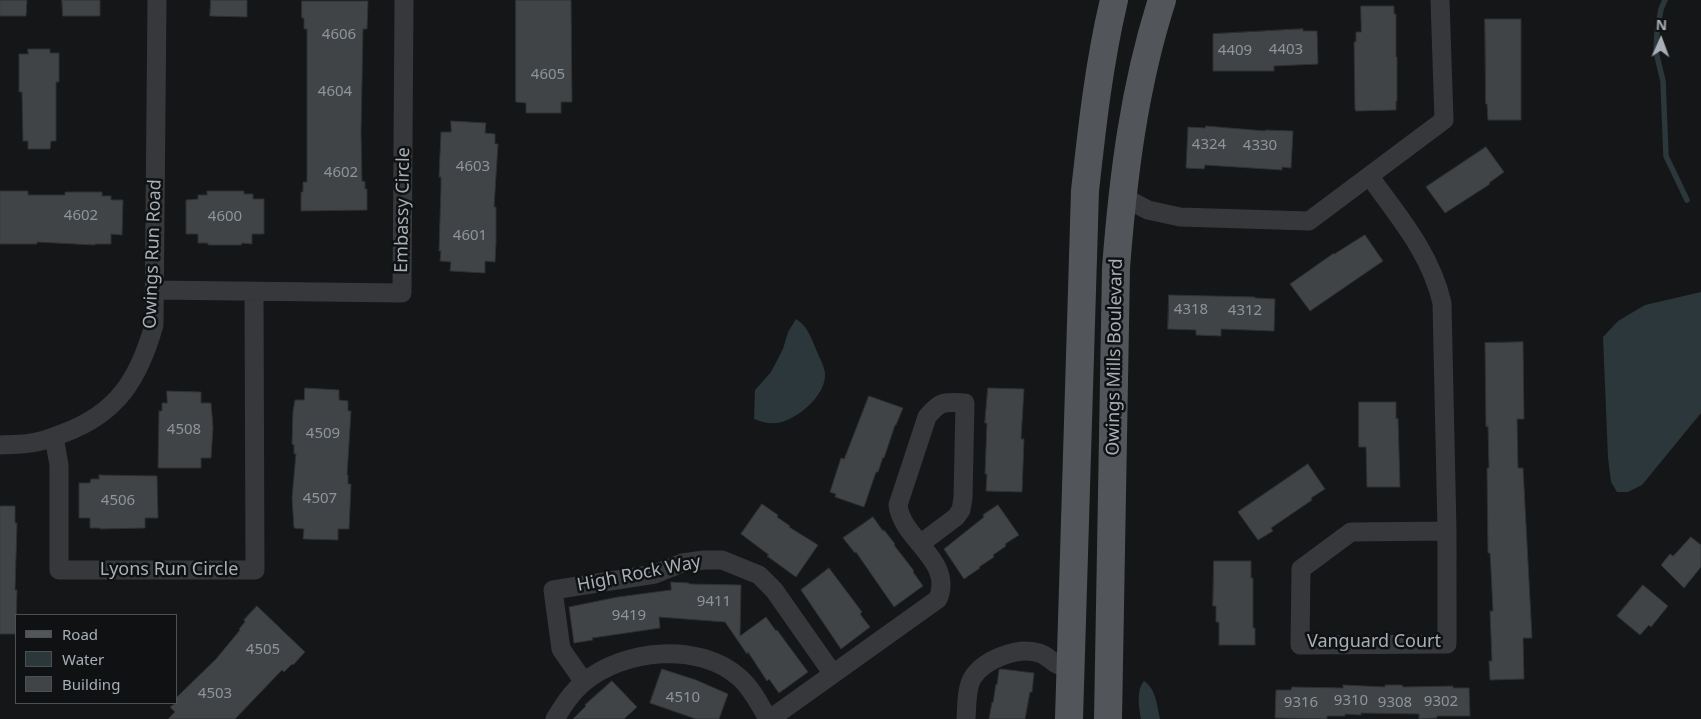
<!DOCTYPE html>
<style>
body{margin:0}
#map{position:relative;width:1701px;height:719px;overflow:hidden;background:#151617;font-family:"Noto Sans",sans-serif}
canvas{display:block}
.legend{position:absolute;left:15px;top:614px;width:162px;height:90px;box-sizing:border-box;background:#101112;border:1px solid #4c5054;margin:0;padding:6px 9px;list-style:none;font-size:15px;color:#a7afb7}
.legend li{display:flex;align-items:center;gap:10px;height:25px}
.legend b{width:25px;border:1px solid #4c5054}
.north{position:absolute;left:1636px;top:15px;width:50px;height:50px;-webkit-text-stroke:4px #101112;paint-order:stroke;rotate:2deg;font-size:14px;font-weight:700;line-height:20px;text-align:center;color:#a7afb7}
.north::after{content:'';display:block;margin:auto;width:18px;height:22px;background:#a7afb7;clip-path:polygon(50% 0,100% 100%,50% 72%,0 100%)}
</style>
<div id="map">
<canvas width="1701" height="719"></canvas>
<ul class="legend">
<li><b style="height:6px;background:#52565b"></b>Road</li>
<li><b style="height:14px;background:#2b373b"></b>Water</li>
<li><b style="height:14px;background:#414447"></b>Building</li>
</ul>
<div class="north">N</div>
</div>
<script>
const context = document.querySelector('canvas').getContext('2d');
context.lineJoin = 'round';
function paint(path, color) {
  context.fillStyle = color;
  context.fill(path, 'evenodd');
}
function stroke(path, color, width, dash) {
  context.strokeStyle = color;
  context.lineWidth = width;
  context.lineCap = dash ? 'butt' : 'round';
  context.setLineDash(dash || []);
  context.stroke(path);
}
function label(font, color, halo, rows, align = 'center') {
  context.font = font + ' "Noto Sans",sans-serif';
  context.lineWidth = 5;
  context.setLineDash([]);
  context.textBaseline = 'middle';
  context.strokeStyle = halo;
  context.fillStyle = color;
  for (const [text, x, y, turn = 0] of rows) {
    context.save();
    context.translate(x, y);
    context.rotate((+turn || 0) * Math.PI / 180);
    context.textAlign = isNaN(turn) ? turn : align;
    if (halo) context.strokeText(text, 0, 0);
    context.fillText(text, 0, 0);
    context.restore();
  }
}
paint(new Path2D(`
 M1701,292V413L1642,485L1628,492H1617L1611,482L1608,458L1603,337L1618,321L1645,305Z
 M796,319C806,325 811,336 815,347C818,355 824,365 825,373C827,395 797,420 777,423C768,424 762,422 754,419L755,390L771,372L783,349L788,332Z
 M1144,681C1156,689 1157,705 1160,719H1141C1139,707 1136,690 1144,681Z`), '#2b373b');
stroke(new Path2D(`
 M1665,0L1661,9L1657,31L1656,52L1663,81L1666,156L1687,200`), '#2b373b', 5.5);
const building = new Path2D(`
 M0,0H27L26,16H0Z
 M62,0H100V16H63Z
 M211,0H247V17L210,16Z
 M516,0H571L572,102H561V113H526V103L516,102Z
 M302,1H368L367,29H363L361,132L362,181L365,182V189H367V210L301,211V192H303V182H307V29H304V18H302Z
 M1361,6H1394V14H1396V57H1397V101H1396V110L1356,111L1355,109L1354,42H1356V32H1361Z
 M1485,19H1521V120H1488L1487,104H1486Z
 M1303,29V31H1317L1318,64L1274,66V71H1213V34Z
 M28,49H50V53H59V82H56V141H51L50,149H28V141H23L22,92H19V54H28Z
 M451,121L486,123L485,133L495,134V144H498L494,207H496V242L495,262L485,261V273L450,271L451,262L440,261L441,251H439L441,187V177H439L441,132H451Z
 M1206,126L1265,131V130L1293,131L1291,168L1282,167V170L1205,165L1204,169L1186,168L1188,127L1205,128Z
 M1486,147L1504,172L1489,183L1490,184L1445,213L1426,187Z
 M0,191H28V195H65V192H102V196H111V200H123L122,235L111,234V244H95V245L37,242V244H0Z
 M207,191H244V194H253V199H264V234H252V244L242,243L241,245H208V243H198V234H186V200L198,199V195H207Z
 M1365,235L1383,261L1310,311L1290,284L1334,253V254Z
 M1169,295L1255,297V298L1275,299L1274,331L1221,329V336L1196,335V330L1168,329Z
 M1523,342L1524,419H1517L1518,468H1523L1532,638H1523L1524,679L1490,680L1489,661H1492L1490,611H1493L1491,570L1490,553H1488L1487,468H1489L1488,426L1486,427L1485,343Z
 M305,388L339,390V400L348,401V411H351L347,475H348V484H351L349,529H338V540L303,539L304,529L294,528L292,498L296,454H294V445L292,444L293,411L295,400H304Z
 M988,388L1024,389L1021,439H1024L1022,492L986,491L987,474H985L987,423H985Z
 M167,391L201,392V403H211L213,427L211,458H201V468H158L159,411H162V403H167Z
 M869,396L903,408L896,425H895L884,458L883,457L878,472H876L864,507L835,497L836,494L830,492L841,458L844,459Z
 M1359,402H1396V419L1398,418L1400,487H1367L1366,447H1359Z
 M1308,464L1325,489L1311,498L1312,500L1271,528L1273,531L1258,540L1238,512Z
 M99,475L157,476L158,518H145V528L100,529V528H90V518H79V483H90L91,479H99Z
 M762,504L778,515L777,517L790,526L789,527L818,545L796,577L767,556L769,555L741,534Z
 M998,505L1019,535L1005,544L1006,546L993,555L994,557L979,567L980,568L964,579L944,549L984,517L983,515Z
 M0,506H15V523H17L15,590H17L16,634H0Z
 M873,517L883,531L884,530L895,544L894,545L914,571L913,572L923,586L894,607L856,552L855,553L843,538Z
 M1691,537L1701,545V567L1684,588L1661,565L1670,554L1673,556Z
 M1214,561H1251V578H1253V628H1255V645H1219V622H1216V606H1213Z
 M829,568L862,612L860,614L870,627L841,649L801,590Z
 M671,582L689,583V584L741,585L740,636L766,617L776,631L777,630L808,672L779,693L769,679L767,681L748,652L747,654L725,622L659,617L660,628L592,638L593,640L574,643L569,607L618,597L671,590Z
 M1643,585L1668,606L1651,627L1649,625L1640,635L1617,616Z
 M257,606L305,652L293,665L292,664L284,672L282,670L235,719H168L175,712L170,707L176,703V698L216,659L240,630L239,629L245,622L244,620Z
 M662,669L696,680L728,694L719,719H696L650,703Z
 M1001,669L1034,673L1032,692H1030L1025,719H989L992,702L993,703L996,684L997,685L999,670Z
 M612,681L637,707L624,719H573L586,706L585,705Z
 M1343,685L1385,687V685H1402L1403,687L1453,686V688H1469L1470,716H1437V718L1419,719V714L1361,713V715L1345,714V716H1327V719L1275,718L1276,690H1291L1292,687L1343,688Z`);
paint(building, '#414447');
stroke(building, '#2f3033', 1);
stroke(new Path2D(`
 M1370,177C1399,217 1431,254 1442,303L1447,531V644L1300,645L1301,569L1351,532L1447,531
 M1121,196L1148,210L1180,217L1309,221L1444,120L1440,0
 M154,290L402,293L404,0
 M54,437L59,465V570H255L254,291
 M0,445C10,444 21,445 31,443C42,442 54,437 64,433C118,413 139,378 154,325L157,0
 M584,682L561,649L553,590L655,574L682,563L704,560H722L759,575L774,590L833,674
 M555,719C563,706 571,693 583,683C623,649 699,641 740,678C752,689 760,705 768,719
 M770,719L938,599C954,560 902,540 898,505L927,417C941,400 945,402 965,403L963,498L961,510L956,517L920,544
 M966,719C967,706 966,688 973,677C985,659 1019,646 1039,653C1046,655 1050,660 1055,663C1060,666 1065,667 1070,669`), '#36383c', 19);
stroke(new Path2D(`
 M1069,719L1085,191C1092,127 1099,63 1114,0
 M1108,719L1116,268C1123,177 1134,87 1162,0`), '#52565b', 28);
label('15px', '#8e949b', null, [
 ["4606",339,35],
 ["4403",1286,50],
 ["4409",1235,51],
 ["4605",548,75],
 ["4604",335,92],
 ["4324",1209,145],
 ["4330",1260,146],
 ["4603",473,167],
 ["4602",341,173],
 ["4602",81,216],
 ["4600",225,217],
 ["4601",470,236],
 ["4318",1191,310],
 ["4312",1245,311],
 ["4508",184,430],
 ["4509",323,434],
 ["4507",320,499],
 ["4506",118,501],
 ["9411",714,602],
 ["9419",629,616],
 ["4505",263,650],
 ["4503",215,694],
 ["4510",683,698],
 ["9310",1351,701],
 ["9302",1441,702],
 ["9316",1301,703],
 ["9308",1395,703]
]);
label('18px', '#a7afb7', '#101112', [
 ["Embassy Circle",403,210,-89],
 ["Owings Run Road",153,254,-88],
 ["Owings Mills Boulevard",1115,357,-89],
 ["Lyons Run Circle",169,570],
 ["High Rock Way",639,574,-11],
 ["Vanguard Court",1374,642]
]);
</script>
